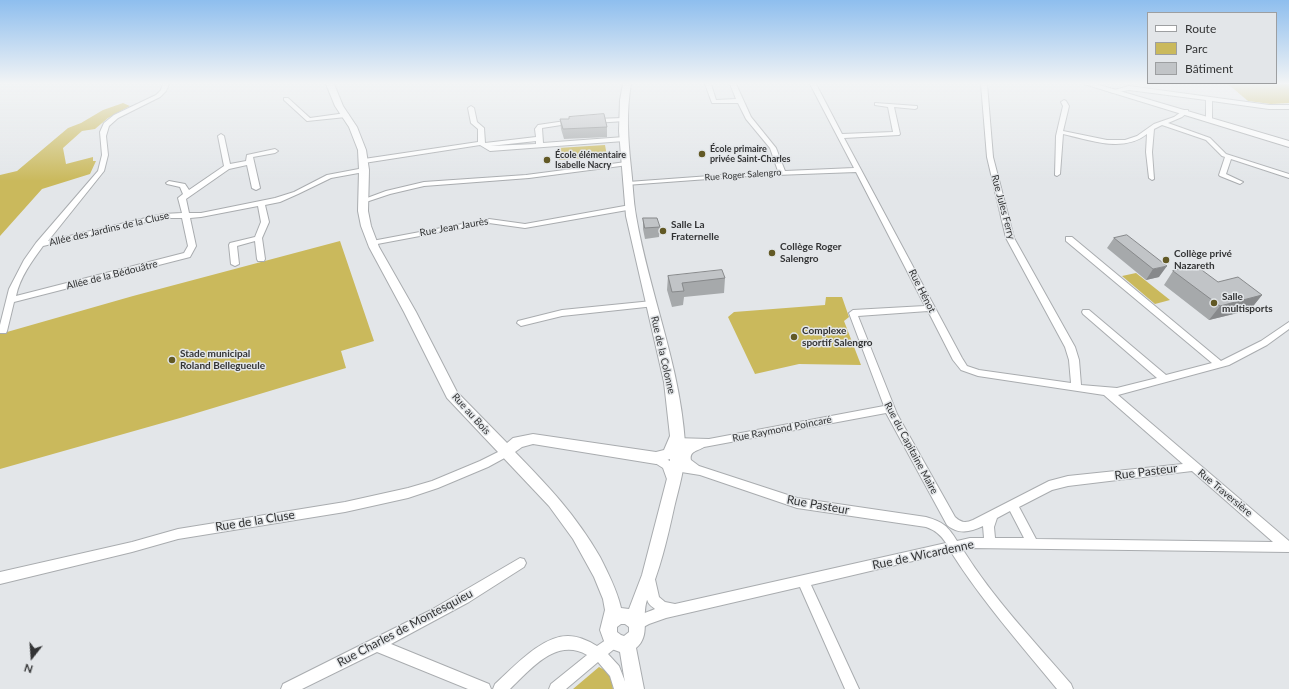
<!DOCTYPE html>
<meta charset="utf-8">
<style>
body{margin:0}
#map{position:relative;width:1289px;height:689px;overflow:hidden;background:#e3e6e9;font-family:Lato,sans-serif}
canvas{display:block}
.legend{position:absolute;left:1147px;top:12px;width:130px;height:72px;box-sizing:border-box;background:#e3e6e9;border:1px solid #9d9fa1;margin:0;padding:5px 7px;list-style:none;font-size:12px;color:#333435}
.legend li{display:flex;align-items:center;gap:8px;height:20px}
.legend b{width:20px;border:1px solid #9d9fa1}
.north{position:absolute;left:12px;top:637px;width:40px;height:40px;-webkit-text-stroke:3px #e3e6e9;paint-order:stroke;rotate:197deg;font-size:11px;font-weight:700;line-height:16px;text-align:center;color:#333435}
.north::after{content:'';display:block;margin:auto;width:14px;height:18px;background:#333435;clip-path:polygon(50% 0,100% 100%,50% 72%,0 100%)}
</style>
<div id="map">
<canvas width="1289" height="689"></canvas>
<ul class="legend">
<li><b style="height:5px;background:#fff"></b>Route</li>
<li><b style="height:11px;background:#cab95c"></b>Parc</li>
<li><b style="height:11px;background:#c1c4c7"></b>Bâtiment</li>
</ul>
<div class="north">N</div>
</div>
<script>
const context = document.querySelector('canvas').getContext('2d');
context.lineJoin = 'round';
function paint(path, color) {
  context.fillStyle = color;
  context.fill(path, 'evenodd');
}
function stroke(path, color, width, dash) {
  context.strokeStyle = color;
  context.lineWidth = width;
  context.lineCap = dash ? 'butt' : 'round';
  context.setLineDash(dash || []);
  context.stroke(path);
}
function label(font, color, halo, rows, align = 'center') {
  context.font = font + ' Lato,sans-serif';
  context.lineWidth = 3;
  context.setLineDash([]);
  context.textBaseline = 'middle';
  context.strokeStyle = halo;
  context.fillStyle = color;
  for (const [text, x, y, turn = 0] of rows) {
    context.save();
    context.translate(x, y);
    context.rotate((+turn || 0) * Math.PI / 180);
    context.textAlign = isNaN(turn) ? turn : align;
    if (halo) context.strokeText(text, 0, 0);
    context.fillText(text, 0, 0);
    context.restore();
  }
}
paint(new Path2D(`
 M1217,84H1289V103L1271,104L1248,101L1229,85Z
 M123,103L130,106L108,118L95,129L82,131L63,148L66,164L93,157V161H96L90,174L42,189L0,236V175L17,171L68,128L81,123L103,110Z
 M605,145L607,156L559,160L558,148Z
 M340,241L374,341L341,351L346,368L180,418L0,469V334L133,296Z
 M1136,273L1170,300L1155,304L1122,276Z
 M826,297H842L849,317L844,321L861,365L799,364L755,374L728,317L734,312L825,305Z
 M599,667L610,673L613,689H573Z`), '#cab95c');
const street = new Path2D(`
 M163,84H169L166,91L160,97L118,118L109,126L106,136L108,155L104,171L48,241L163,214L182,213L178,198L183,194L180,187L167,184L166,183L169,181L185,184L189,190L224,166L218,136L221,134L224,136L230,164L246,161L247,155L275,149L278,151L275,153L253,157L260,188L256,190L252,188L247,165L229,169L186,199L189,213H201L275,198L294,192L327,175L364,168L367,170L364,172L331,178L298,194L280,202L265,205L269,222L262,238L265,259L264,261H258L257,259L255,241L237,246L239,264L235,266L231,264L229,245L230,243L255,237L261,222L258,206L201,217L190,218L196,246L190,257L14,302L7,331L6,333H0V325L9,289L24,260L36,243L98,171L102,155L100,132L104,123L114,115L156,95L161,90ZM163,218H182L188,246L184,253L16,296C20,277 32,261 43,246Z
 M705,84H711L716,100L736,99L730,84H736L751,117L776,148L785,171L854,168L810,84H816L842,134L893,132L888,107L875,105V103L917,106V108L915,109L894,107L900,134L899,135L844,138L962,358L967,366L979,370L1071,383L1069,360L1065,347L1006,238L987,157L981,84H987L993,157L1014,238L1075,347L1079,360L1081,385L1117,388L1157,378L1083,314L1082,312L1083,310H1089L1166,375L1212,363L1066,241V237H1072L1221,361L1261,341L1289,322V329L1267,345L1229,365L1118,395L1289,541V552L970,548L963,550C993,598 1034,641 1071,684L1073,689H1057C1021,645 982,601 951,552L811,585L859,689H845L800,587L666,618L649,624L636,631L632,629L630,625C634,615 646,613 655,609C653,607 649,605 648,602C645,596 643,581 646,575L650,573L654,575L659,597L665,602L675,604L946,543C941,535 935,530 926,527L797,508L700,475L675,471L677,479L676,482L672,484L668,482L663,468L652,461L651,458L652,455L656,454L672,462L673,464L677,463H681L680,456L685,446L670,445L669,442L670,439L674,438L709,439L884,406L849,313L853,310L925,306L856,172L749,176L626,185V183L628,182L778,171L770,148L746,119L738,103H712ZM928,311L953,360L961,370L978,376L1104,395L1183,464L1068,476L1049,481L973,520C966,523 961,523 955,517L897,414L858,316ZM886,413L947,525C959,535 970,532 983,526L984,538H970L957,541C948,526 943,522 926,517L797,498L699,466L691,460C689,451 698,451 704,447ZM1192,471L1273,542L1036,539L1019,507L1052,490L1068,486ZM1010,511L1024,538H995L994,527L997,518Z
 M1129,86L1269,105H1289V109H1269L1212,101V120L1209,122L1206,120V100L1129,90L1113,93L1110,91Z
 M284,98H288L310,118L346,113L349,115L346,117L307,121L284,100Z
 M1064,100L1066,101L1069,106L1063,131L1107,140H1125L1137,136L1154,124L1174,117L1184,110H1188V112L1182,117L1168,123L1210,138L1226,154L1289,174V178L1231,159L1226,174L1243,182L1240,184L1220,176L1219,175L1225,157L1222,156L1206,140L1162,125L1154,129L1152,152L1154,179L1152,180L1149,178L1146,152L1147,134C1123,153 1090,140 1063,134L1060,174L1057,176L1055,175L1056,136L1063,106L1061,102Z
 M471,106L474,108L477,122L484,128L485,143L536,137L535,129L538,125L572,120L575,122L574,123L542,128L543,143L624,137L627,139L624,141L490,151L480,145L364,163L361,161L364,159L478,142V129L471,123L468,108ZM536,141V144L490,146Z
 M623,118L626,120L625,121L594,123L591,121L594,119Z
 M626,162L629,164L628,165L529,178L424,186L390,194L363,203L359,201L386,191L424,182L526,175Z
 M630,205H633V209L525,228L489,223L372,245L368,243L372,241L489,219L525,224Z
 M652,301L655,302L656,304L655,306L562,316L521,326L517,323L518,321L562,310Z
 M506,448L510,449L511,452L510,455L488,467L438,488L408,498L345,512L178,539L132,552L0,584V572L132,542L178,529L345,502L408,488L432,481L480,461Z
 M520,558L524,559L526,563L524,567L469,602L391,644L489,684L491,689H468L377,652L302,689H281L283,684L431,610Z
 M613,635L618,636L619,641L618,646L608,654L619,666L628,689H614L610,676L598,662L566,689H549L551,684L587,655C556,637 530,670 510,689H493L495,684C514,667 541,636 568,636C578,636 589,641 597,646Z`);
const secondary = new Path2D(`
 M326,84H334L343,106L357,127L366,150L369,170L368,211L371,226L379,247L416,312L457,392L507,443L513,438L533,434L656,452L664,450L670,436L664,382L626,216L619,131L620,100L623,84H631C626,112 628,140 631,168C633,184 633,200 636,216C649,292 680,365 685,443C686,465 679,487 674,508C667,540 660,570 647,600C641,617 651,636 636,648L644,689H626L620,652L609,648L604,641L600,630L605,610L603,599L594,577L573,539L549,506L447,398L404,312L369,247L361,226L358,211L359,170L358,150L349,127L335,106ZM533,444L656,464L670,459V467L642,575L629,609L621,608C617,590 608,573 600,557C575,514 549,487 515,452L522,447ZM621,624H625L629,627V632L624,636L621,635L617,632V627Z
 M1084,84H1096L1289,141V147Z`);
stroke(street, '#a9acaf', 2);
stroke(secondary, '#a9acaf', 2);
paint(street, '#fff');
paint(secondary, '#fff');
paint(new Path2D(`
 M560,119L607,127V137L564,139L561,129Z
 M643,218L660,227L659,237L645,239L643,229Z
 M1127,235L1159,277L1146,280L1107,248L1114,238Z
 M1173,271L1262,295L1250,310L1209,320L1164,285Z
 M668,276L725,278L724,293L684,297L683,305L672,307L667,290Z`), '#a6a9ab');
paint(new Path2D(`
 M1167,266L1159,277L1146,280L1153,269Z
 M1262,295L1250,310L1209,320L1220,306Z`), '#87898b');
const building = new Path2D(`
 M604,114L607,127L563,129L560,119H569V117Z
 M643,218H657L660,227L645,228Z
 M1127,235L1167,266L1153,269L1114,238Z
 M1195,265L1218,282L1238,277L1262,295L1220,306L1173,271Z
 M722,270L725,278L682,283L684,291L672,292L668,276Z`);
paint(building, '#c1c4c7');
stroke(building, '#87898b', 1);
const sky = context.createLinearGradient(0, 0, 0, 181);
sky.addColorStop(0, '#8ebeee');
sky.addColorStop(0.46, '#f2f4f5');
sky.addColorStop(1, '#f2f4f500');
context.fillStyle = sky;
context.fillRect(0, 0, 1289, 181);
for (const [x, y, r, color] of [
 [702,154,4,"#625925"],
 [547,160,4,"#625925"],
 [663,231,4,"#625925"],
 [772,253,4,"#625925"],
 [1166,260,4,"#625925"],
 [1214,303,4,"#625925"],
 [794,337,4,"#625925"],
 [172,360,4,"#625925"]
]) {
  const dot = new Path2D();
  dot.arc(x, y, r, 0, 2 * Math.PI);
  context.fillStyle = color;
  context.fill(dot);
  stroke(dot, '#e3e6e9', 1.5);
}
label('bold 9px', '#333435', '#e3e6e9', [
 ["École primaire",710,149],
 ["privée Saint-Charles",710,159],
 ["École élémentaire",555,155],
 ["Isabelle Nacry",555,165]
], 'left');
label('9px', '#333435', '#e3e6e9', [
 ["Rue Roger Salengro",743,175,-4]
]);
label('10px', '#333435', '#e3e6e9', [
 ["Rue Jules Ferry",1003,207,75],
 ["Rue Jean Jaurès",454,227,-10],
 ["Allée des Jardins de la Cluse",109,229,-13],
 ["Allée de la Bédouâtre",112,275,-14],
 ["Rue Hénot",922,291,63],
 ["Rue de la Colonne",663,355,77],
 ["Rue au Bois",471,414,48],
 ["Rue Raymond Poincaré",782,429,-11],
 ["Rue du Capitaine Maire",911,448,62],
 ["Rue Traversière",1225,493,40]
]);
label('bold 10px', '#333435', '#e3e6e9', [
 ["Salle La",671,225],
 ["Fraternelle",671,237],
 ["Collège Roger",780,247],
 ["Salengro",780,259],
 ["Collège privé",1174,254],
 ["Nazareth",1174,266],
 ["Salle",1222,297],
 ["multisports",1222,309],
 ["Complexe",802,331],
 ["sportif Salengro",802,343],
 ["Stade municipal",180,354],
 ["Roland Bellegueule",180,366]
], 'left');
label('12px', '#333435', '#e3e6e9', [
 ["Rue Pasteur",1146,472,-7],
 ["Rue Pasteur",818,505,10],
 ["Rue de la Cluse",255,521,-9],
 ["Rue de Wicardenne",923,555,-12],
 ["Rue Charles de Montesquieu",405,628,-28]
]);
</script>
